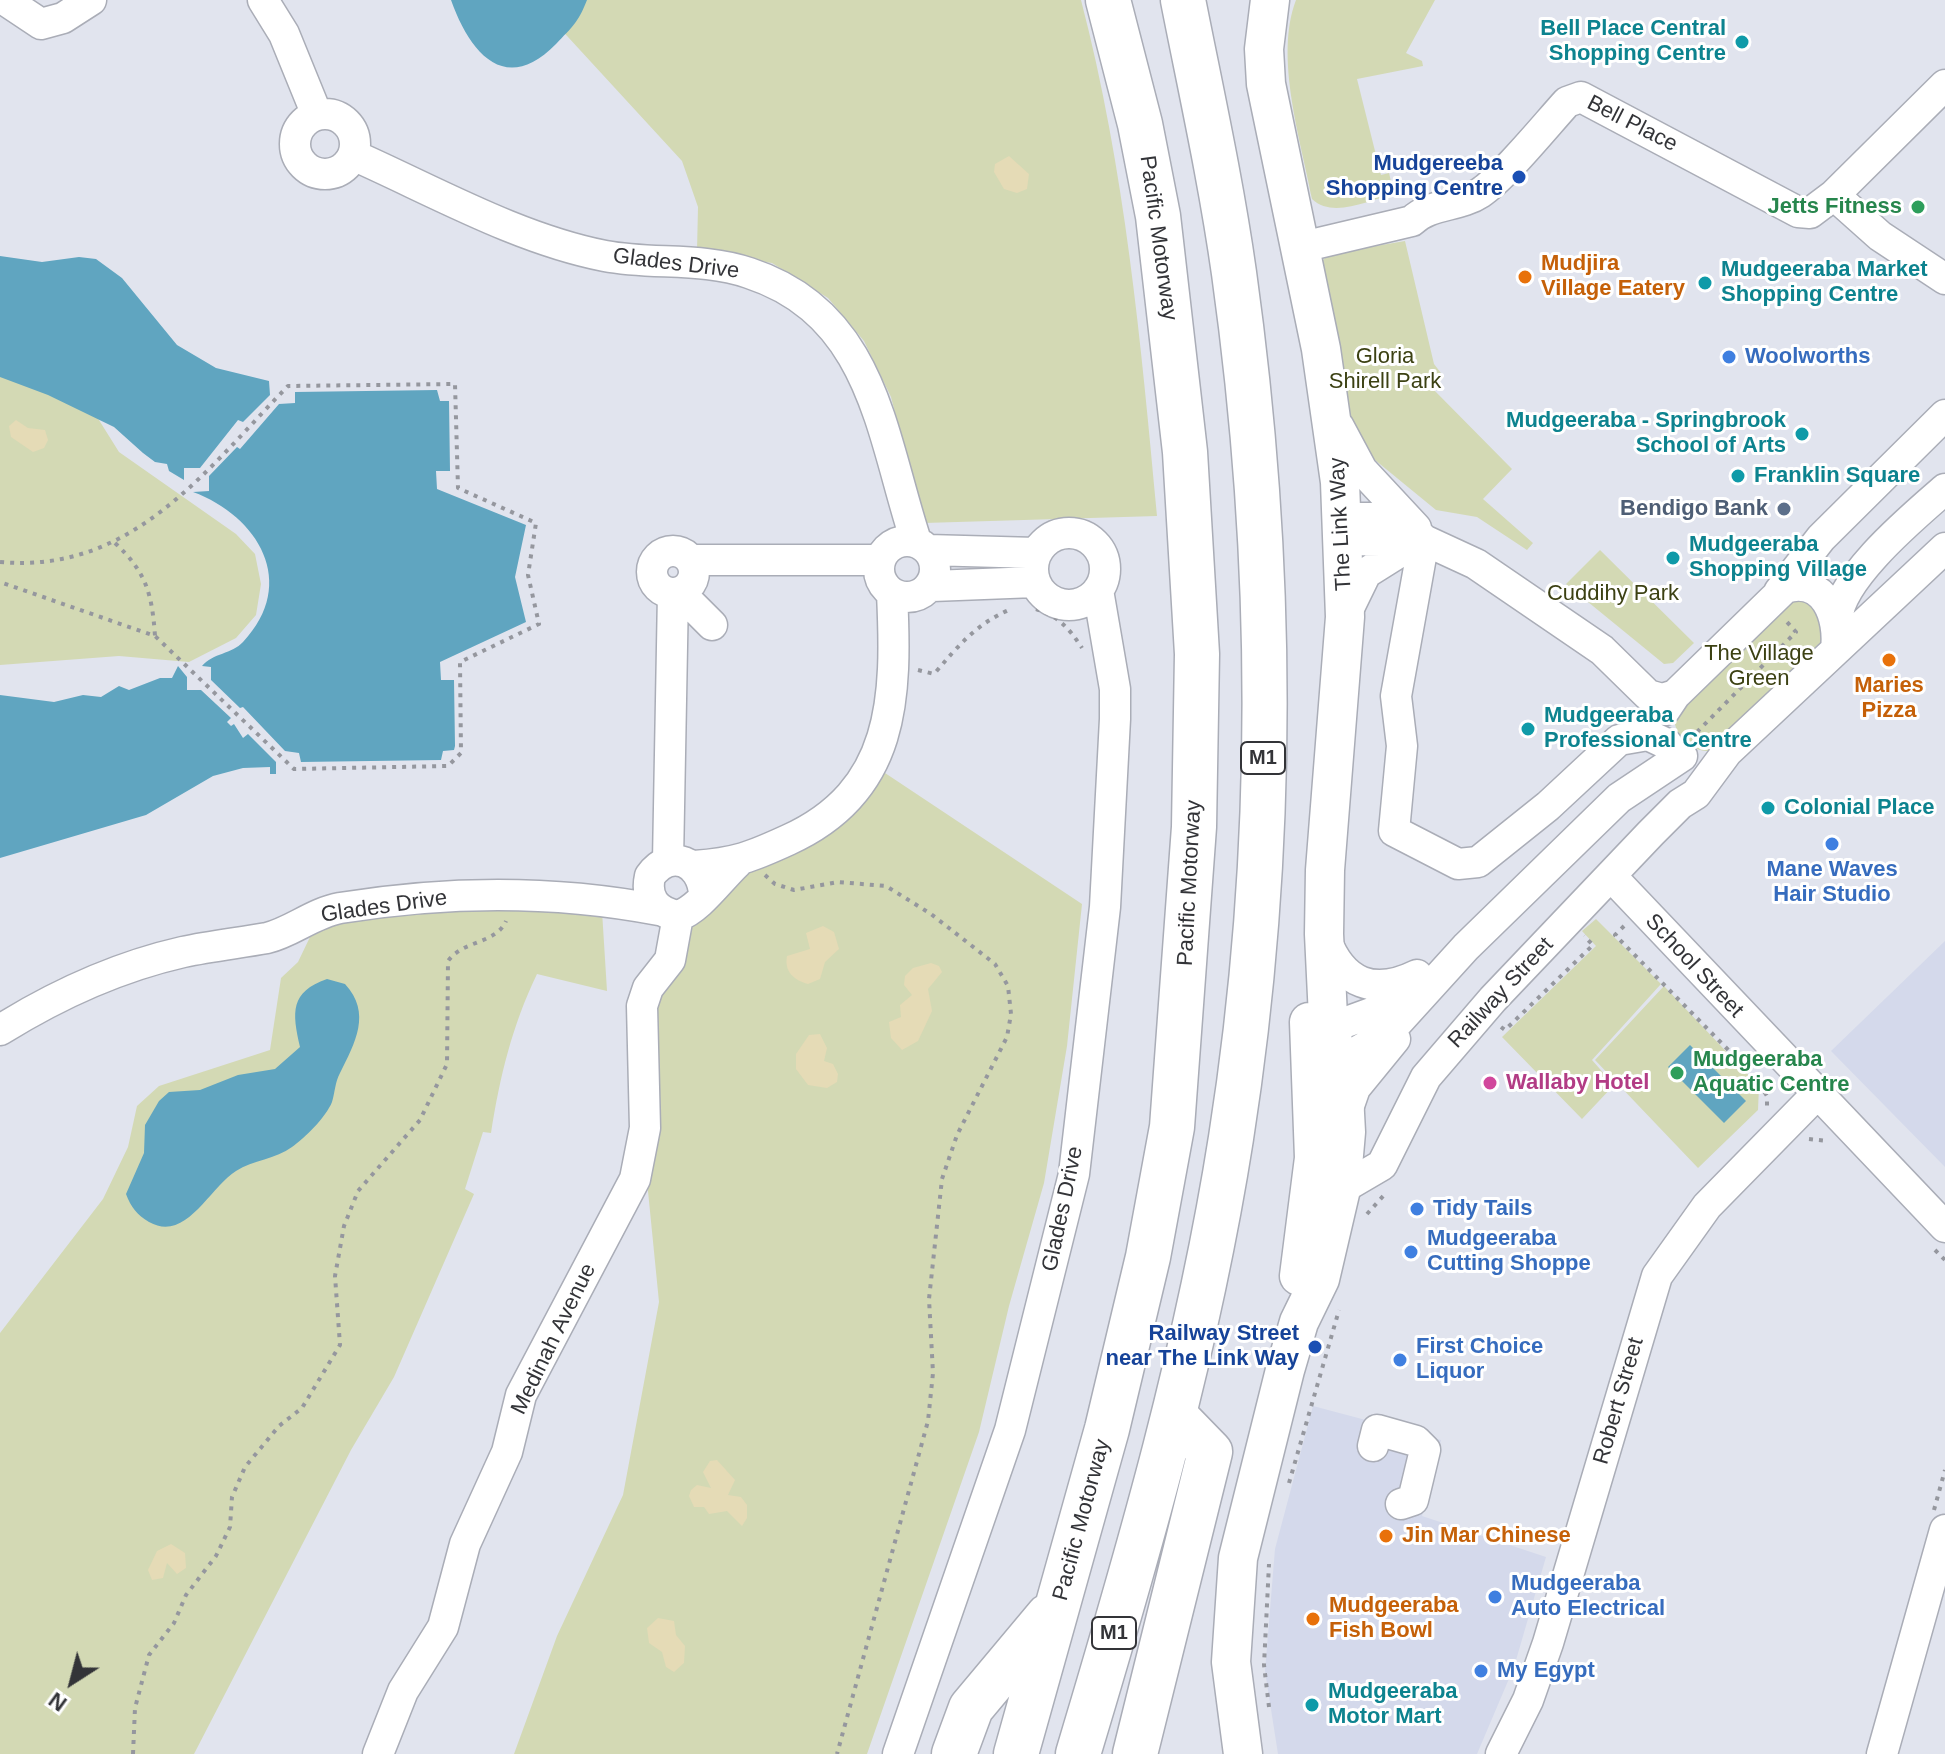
<!DOCTYPE html>
<html>
<head>
<meta charset="utf-8">
<style>
  body { margin:0 }
  #map { position:relative; width:1945px; height:1754px; overflow:hidden; background:#e1e4ee; font-family:Arial,sans-serif }
  canvas { display:block }
  .north { position:absolute; left:32px; top:1642px; width:80px; height:80px; -webkit-text-stroke:6px #fff; paint-order:stroke; rotate:216deg; font-size:22px; font-weight:700; line-height:32px; text-align:center; color:#333438 }
  .north::after { content:''; display:block; margin:auto; width:28px; height:36px; background:#333438; clip-path:polygon(50% 0,100% 100%,50% 72%,0 100%) }
</style>
</head>
<body>
<div id="map">
<canvas width="1945" height="1754"></canvas>
<div class="north">N</div>
</div>
<script>
const g = document.querySelector('canvas').getContext('2d');
g.lineJoin = 'round';
function fill(path, color) {
  g.fillStyle = color;
  g.fill(path, 'evenodd');
}
function trace(path, color, width, dash) {
  g.strokeStyle = color;
  g.lineWidth = width;
  g.lineCap = dash ? 'butt' : 'round';
  g.setLineDash(dash || []);
  g.stroke(path);
}
function drawText(font, color, halo, rows, align = 'center') {
  g.font = font + ' Arial,sans-serif';
  g.lineWidth = 6;
  g.setLineDash([]);
  g.textBaseline = 'middle';
  g.strokeStyle = halo;
  g.fillStyle = color;
  for (const [text, x, y, turn = 0] of rows) {
    g.save();
    g.translate(x, y);
    g.rotate((+turn || 0) * Math.PI / 180);
    g.textAlign = isNaN(turn) ? turn : align;
    if (halo) g.strokeText(text, 0, 0);
    g.fillText(text, 0, 0);
    g.restore();
  }
}
const built = new Path2D(`
  M 1945,941 L 1945,1167 L 1831,1051 Z
  M 1313,1406 L 1441,1440 L 1422,1516 L 1546,1557 L 1514,1667 L 1477,1754 L 1278,1754 L 1265,1671 L 1275,1549 Z`);
const green = new Path2D(`
  M 534,0 L 1081,0 C 1125,169 1141,342 1157,516 L 924,523 L 891,397 L 864,341 L 828,298 L 772,263 L 697,251 L 698,207 L 682,161 Z
  M 1296,0 L 1435,0 L 1406,53 L 1422,61 L 1423,66 L 1357,79 L 1381,175 L 1389,173 L 1394,194 C 1369,200 1333,219 1312,199 C 1301,140 1274,57 1296,0 Z
  M 1405,241 L 1434,364 L 1444,377 L 1433,389 L 1512,469 L 1483,499 L 1533,543 L 1527,550 L 1477,517 L 1436,510 L 1364,451 L 1349,423 L 1322,261 L 1329,254 Z
  M 0,310 L 40,326 L 119,452 L 236,534 L 255,554 L 261,584 L 256,615 L 236,638 L 189,662 L 119,656 L 0,665 Z
  M 1600,550 L 1694,643 L 1673,663 L 1664,664 L 1566,584 Z
  M 1802,600 L 1815,607 L 1826,641 L 1714,751 C 1690,753 1673,736 1674,713 L 1780,602 Z
  M 885,773 L 1082,904 L 1067,1046 L 1044,1183 L 1009,1306 L 979,1432 L 867,1754 L 514,1754 L 557,1636 L 623,1495 L 659,1302 L 647,1181 L 655,997 L 688,931 L 709,912 L 730,886 L 754,868 L 814,844 L 854,813 Z
  M 480,908 L 602,911 L 607,991 L 537,974 C 512,1026 500,1076 491,1133 L 483,1132 L 465,1189 L 474,1194 L 394,1377 L 351,1450 L 194,1754 L 0,1754 L 0,1333 L 103,1199 L 128,1147 L 137,1106 L 159,1086 L 270,1050 L 281,978 L 298,962 L 310,937 L 332,923 Z
  M 1596,919 L 1661,984 L 1592,1060 L 1614,1085 L 1582,1119 L 1502,1037 L 1596,946 L 1582,931 Z
  M 1664,986 L 1759,1086 L 1758,1110 L 1698,1168 L 1595,1060 Z`);
const sand = new Path2D(`
  M 1009,156 L 1029,174 L 1027,189 L 1017,193 L 1004,189 L 994,172 L 995,164 Z
  M 16,420 L 28,428 L 45,430 L 48,440 L 44,448 L 33,452 L 11,437 L 9,426 Z
  M 823,926 L 834,932 L 839,949 L 825,962 L 820,979 L 808,984 C 794,980 784,972 787,956 L 810,949 L 806,933 Z
  M 931,963 L 939,966 L 942,972 L 928,989 L 932,1011 L 918,1041 L 902,1050 L 891,1038 L 889,1022 L 901,1017 L 900,1005 L 912,995 L 904,985 L 905,976 L 913,968 Z
  M 820,1034 L 827,1048 L 824,1061 L 833,1064 L 838,1074 L 837,1082 L 827,1088 L 808,1085 L 796,1069 L 796,1054 L 809,1035 Z
  M 717,1460 L 735,1480 L 728,1495 L 741,1497 L 747,1505 L 747,1518 L 742,1526 L 727,1511 L 709,1514 L 704,1507 L 694,1507 L 689,1496 L 691,1490 L 697,1485 L 711,1488 L 703,1472 L 710,1461 Z
  M 171,1544 L 185,1553 L 186,1568 L 177,1574 L 167,1563 L 163,1578 L 152,1580 L 148,1570 L 157,1551 Z
  M 658,1618 L 674,1621 L 676,1635 L 685,1646 L 684,1663 L 674,1672 L 666,1667 L 662,1652 L 649,1643 L 647,1628 Z`);
const water = new Path2D(`
  M 451,0 L 587,0 C 578,23 572,27 556,44 C 505,96 470,53 451,0 Z
  M 0,256 L 42,262 L 79,257 L 96,259 L 122,278 L 177,345 L 216,368 L 269,381 L 270,395 L 243,422 L 238,420 L 200,468 L 184,468 L 184,480 L 169,471 L 167,464 L 155,462 L 143,453 L 114,427 L 48,395 L 0,377 Z
  M 437,390 L 440,401 L 449,401 L 450,471 L 436,471 L 437,489 L 526,525 L 515,577 L 526,622 L 440,662 L 441,680 L 454,680 L 455,746 L 454,750 L 443,751 L 441,760 L 301,762 L 299,753 L 285,751 L 243,707 L 240,708 L 211,680 L 211,667 L 202,666 C 213,653 232,654 243,642 C 299,583 258,516 193,492 L 209,491 L 209,476 L 237,447 L 240,449 L 279,404 L 295,403 L 295,392 Z
  M 178,666 L 187,677 L 187,690 L 201,690 L 231,718 L 227,722 L 231,726 L 234,724 L 243,738 L 248,734 L 276,762 L 276,774 L 270,774 L 270,767 L 243,768 L 213,776 L 146,815 L 0,858 L 0,695 L 54,702 L 83,695 L 101,697 L 119,686 L 129,690 L 160,678 L 172,678 Z
  M 327,979 L 345,984 C 372,1013 355,1043 340,1073 C 335,1082 335,1092 332,1102 C 326,1117 305,1138 292,1147 C 276,1159 253,1160 236,1171 C 209,1188 186,1243 149,1222 C 137,1215 131,1207 126,1194 L 144,1153 L 145,1125 L 159,1101 L 169,1092 L 200,1090 L 238,1075 L 275,1069 L 300,1047 C 292,1012 290,992 327,979 Z
  M 1690,1045 L 1746,1101 L 1724,1123 L 1668,1067 Z`);
const path = new Path2D(`
  M 115,543 C 146,572 152,593 155,636
  M 0,562 C 132,574 205,471 288,386 L 455,384 L 458,488 L 536,523 L 528,575 L 539,624 L 460,662 L 461,753 L 448,766 L 294,769 L 155,636 L 0,582
  M 1036,609 C 1058,616 1069,628 1082,648
  M 918,670 L 934,674 C 959,645 976,624 1011,609
  M 1697,732 L 1796,632 L 1787,622
  M 765,875 L 775,884 L 794,890 L 838,882 L 886,886 L 931,914 L 995,964 L 1008,986 L 1011,1014 L 1007,1037 L 957,1135 L 942,1179 L 929,1299 L 933,1373 L 928,1421 L 837,1754
  M 1624,926 L 1615,935 L 1755,1077 L 1767,1096 L 1767,1108
  M 1501,1027 L 1505,1030 L 1593,945 L 1584,936
  M 1809,1139 L 1828,1141
  M 1367,1214 L 1385,1194
  M 1935,1250 L 1945,1260
  M 1289,1483 L 1339,1310
  M 1934,1510 L 1945,1470
  M 1269,1707 L 1264,1665 L 1269,1564
  M 133,1754 L 135,1708 L 149,1655 L 174,1623 L 186,1595 L 216,1556 L 230,1527 L 232,1497 L 245,1467 L 279,1426 L 302,1408 L 340,1345 L 335,1276 L 344,1226 L 358,1191 L 420,1120 L 447,1064 L 448,961 C 463,940 496,944 506,921`);
const minor = new Path2D(`
  M 5,0 L 41,24 L 63,18 L 91,0
  M 263,0 L 284,34 L 317,115
  M295 144a30 30 0 1 1 60 0a30 30 0 1 1-60 0Z
  M 353,155 C 434,191 518,239 605,256 C 652,265 703,257 749,273 C 874,314 881,435 916,541
  M 1834,195 L 1880,236 L 1945,279
  M 1302,247 L 1412,221 C 1430,203 1459,207 1480,193 C 1504,177 1546,125 1567,102 L 1581,97 L 1798,212 L 1810,213 L 1834,195 L 1945,85
  M 1339,427 L 1362,470 L 1416,528
  M 1342,518 L 1378,518 L 1408,525 L 1424,540 L 1476,564 L 1602,650 L 1648,695 L 1662,699 L 1675,695
  M1033 569a36 36 0 1 1 72 0a36 36 0 1 1-72 0Z
  M 1344,540 L 1418,541
  M 1424,540 L 1396,696 L 1402,746 L 1394,831 L 1458,864 L 1478,862 L 1548,806 L 1619,740 L 1648,735 L 1667,744
  M879 569a28 28 0 1 1 56 0a28 28 0 1 1-56 0Z
  M 928,550 L 1036,553
  M652 572a21 21 0 1 1 42 0a21 21 0 1 1-42 0Z
  M 691,560 L 879,560
  M 932,586 L 1035,582
  M 1779,592 L 1821,538 L 1945,415
  M 680,593 L 712,625
  M 1346,614 L 1366,573 L 1417,541
  M 1837,621 C 1838,579 1913,517 1945,489
  M 1665,710 L 1675,695 L 1785,588 C 1825,575 1840,618 1836,649
  M 668,861 L 673,593
  M 694,866 C 736,863 751,857 788,840 C 896,791 897,697 892,593
  M 1611,876 L 1945,1227
  M 704,894 C 702,862 671,847 650,876 C 645,898 656,912 678,916 C 698,910 720,879 737,863
  M 1326,940 C 1343,984 1374,996 1417,975
  M 1330,1028 L 1382,1009 L 1416,983
  M 0,1030 C 58,994 117,967 183,952 C 211,946 239,943 267,938 C 292,932 313,913 340,908 C 445,891 555,890 659,910
  M 1335,1055 L 1355,1053 L 1387,1034 L 1466,947 L 1619,798 L 1682,756
  M 1346,1114 L 1355,1088 L 1395,1039
  M 1341,1189 L 1382,1165 L 1426,1077 L 1493,999 L 1651,833 L 1680,804 L 1696,794 L 1727,752 L 1945,548
  M 1373,1446 L 1377,1430 L 1416,1441 L 1425,1450 L 1413,1500 L 1401,1504
  M 378,1754 L 403,1691 L 443,1627 L 465,1544 L 507,1452 L 521,1395 L 635,1179 L 645,1128 L 642,1006 L 648,988 L 670,960 L 678,916
  M 898,1754 L 1010,1430 L 1074,1174 L 1105,907 L 1115,719 L 1115,689 L 1098,590
  M 1501,1754 L 1528,1700 L 1548,1643 L 1657,1276 L 1707,1206 L 1816,1095
  M 1882,1754 L 1945,1530`);
const major = new Path2D(`
  M 1299,1276 L 1314,1158 L 1309,1022
  M 1243,1754 L 1231,1662 L 1238,1558 L 1285,1370 L 1299,1322 L 1320,1279 L 1341,1189 L 1346,1132 L 1344,1095 L 1328,1017 L 1324,934 L 1325,870 L 1345,617 L 1340,482 L 1321,349 L 1266,84 L 1264,49 L 1270,0`);
const highway = new Path2D(`
  M 954,1754 L 971,1708 L 1048,1616
  M 1016,1754 L 1107,1429 L 1148,1257 L 1172,1127 L 1194,827 L 1197,654 L 1185,452 L 1158,216 L 1140,124 L 1108,0
  M 1078,1754 C 1139,1551 1198,1348 1231,1138 C 1276,852 1274,559 1234,273 C 1221,181 1201,91 1183,0
  M 1135,1754 L 1210,1452 L 1175,1416`);
const markers = [
  [1742,42,8,"#0f9aa8"],
  [1519,177,8,"#1a4fb4"],
  [1918,207,8,"#2e9e5b"],
  [1525,277,8,"#e8710a"],
  [1705,283,8,"#0f9aa8"],
  [1729,357,8,"#3f7fe0"],
  [1802,434,8,"#0f9aa8"],
  [1738,476,8,"#0f9aa8"],
  [1784,509,8,"#5c6f8a"],
  [1673,558,8,"#0f9aa8"],
  [1889,660,8,"#e8710a"],
  [1528,729,8,"#0f9aa8"],
  [1768,808,8,"#0f9aa8"],
  [1832,844,8,"#3f7fe0"],
  [1677,1073,8,"#2e9e5b"],
  [1490,1083,8,"#d1479c"],
  [1417,1209,8,"#3f7fe0"],
  [1411,1252,8,"#3f7fe0"],
  [1315,1347,8,"#1a4fb4"],
  [1400,1360,8,"#3f7fe0"],
  [1386,1536,8,"#e8710a"],
  [1495,1597,8,"#3f7fe0"],
  [1313,1619,8,"#e8710a"],
  [1481,1671,8,"#3f7fe0"],
  [1312,1705,8,"#0f9aa8"]
];
const shields = [
  [1263,758,44],
  [1114,1633,44]
];
const shieldNames = [
  ["M1",1263,758],
  ["M1",1114,1633]
];
const cultureNames = [
  ["Bell Place Central",1726,29,"right"],
  ["Shopping Centre",1726,54,"right"],
  ["Mudgeeraba Market",1721,270],
  ["Shopping Centre",1721,295],
  ["Mudgeeraba - Springbrook",1786,421,"right"],
  ["School of Arts",1786,446,"right"],
  ["Franklin Square",1754,476],
  ["Mudgeeraba",1689,545],
  ["Shopping Village",1689,570],
  ["Mudgeeraba",1544,716],
  ["Professional Centre",1544,741],
  ["Colonial Place",1784,808],
  ["Mudgeeraba",1328,1692],
  ["Motor Mart",1328,1717]
];
const streetNames = [
  ["Bell Place",1632,124,27],
  ["Pacific Motorway",1158,238,82],
  ["Glades Drive",676,264,7],
  ["The Link Way",1341,524,-93],
  ["Pacific Motorway",1190,883,-87],
  ["Glades Drive",384,907,-8],
  ["School Street",1694,966,47],
  ["Railway Street",1501,993,-47],
  ["Glades Drive",1063,1209,-78],
  ["Medinah Avenue",554,1339,-64],
  ["Robert Street",1619,1401,-74],
  ["Pacific Motorway",1082,1520,-75]
];
const transitNames = [
  ["Mudgereeba",1503,164],
  ["Shopping Centre",1503,189],
  ["Railway Street",1299,1334],
  ["near The Link Way",1299,1359]
];
const leisureNames = [
  ["Jetts Fitness",1902,207],
  ["Mudgeeraba",1693,1060,"left"],
  ["Aquatic Centre",1693,1085,"left"]
];
const foodNames = [
  ["Mudjira",1541,264],
  ["Village Eatery",1541,289],
  ["Maries",1889,686,"center"],
  ["Pizza",1889,711,"center"],
  ["Jin Mar Chinese",1402,1536],
  ["Mudgeeraba",1329,1606],
  ["Fish Bowl",1329,1631]
];
const parkNames = [
  ["Gloria",1385,357],
  ["Shirell Park",1385,382],
  ["Cuddihy Park",1613,594],
  ["The Village",1759,654],
  ["Green",1759,679]
];
const shopNames = [
  ["Woolworths",1745,357],
  ["Mane Waves",1832,870,"center"],
  ["Hair Studio",1832,895,"center"],
  ["Tidy Tails",1433,1209],
  ["Mudgeeraba",1427,1239],
  ["Cutting Shoppe",1427,1264],
  ["First Choice",1416,1347],
  ["Liquor",1416,1372],
  ["Mudgeeraba",1511,1584],
  ["Auto Electrical",1511,1609],
  ["My Egypt",1497,1671]
];
const serviceNames = [
  ["Bendigo Bank",1768,509]
];
const hotelNames = [
  ["Wallaby Hotel",1506,1083]
];
fill(built, '#d4d9eb');
fill(green, '#d3d9b4');
fill(sand, '#e5dbb6');
fill(water, '#60a5c0');
trace(minor, '#aaadb7', 33);
trace(major, '#aaadb7', 41);
trace(highway, '#aaadb7', 47);
trace(path, '#95979e', 4, [4, 6]);
trace(minor, '#fff', 30);
trace(major, '#fff', 38);
trace(highway, '#fff', 44);
for (const [x, y, r, color] of markers) {
  const dot = new Path2D();
  dot.arc(x, y, r, 0, 2 * Math.PI);
  g.fillStyle = color;
  g.fill(dot);
  trace(dot, '#fff', 3);
}
for (const [x, y, w] of shields) {
  const box = new Path2D();
  box.roundRect(x - w / 2, y - 16, w, 32, 6);
  g.fillStyle = '#fff';
  g.fill(box);
  trace(box, '#333438', 2);
}
drawText('bold 20px', '#333438', null, shieldNames);
drawText('bold 22px', '#0d838f', '#fff', cultureNames, 'left');
drawText('22px', '#333438', '#fff', streetNames);
drawText('bold 22px', '#164399', '#fff', transitNames, 'right');
drawText('bold 22px', '#27864d', '#fff', leisureNames, 'right');
drawText('bold 22px', '#c56008', '#fff', foodNames, 'left');
drawText('22px', '#3c4113', '#fff', parkNames);
drawText('bold 22px', '#366cbe', '#fff', shopNames, 'left');
drawText('bold 22px', '#4e5e75', '#fff', serviceNames, 'right');
drawText('bold 22px', '#b23c85', '#fff', hotelNames, 'left');
</script>
</body>
</html>
